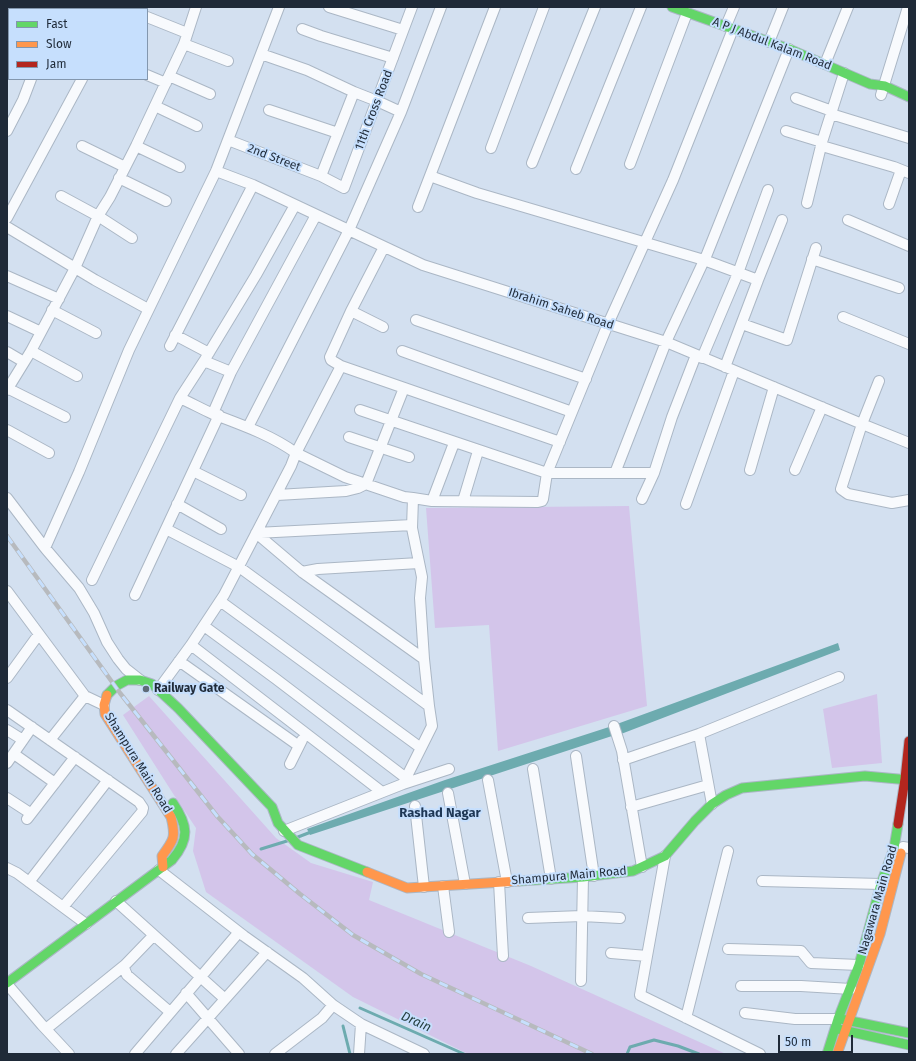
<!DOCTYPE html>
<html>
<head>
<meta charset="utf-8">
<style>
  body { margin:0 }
  #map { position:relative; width:916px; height:1061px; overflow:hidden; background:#d3e0f0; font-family:"Fira Sans",sans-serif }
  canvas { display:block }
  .frame { position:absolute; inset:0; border:8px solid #1f2a38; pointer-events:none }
  .legend { position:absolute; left:8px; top:8px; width:140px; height:72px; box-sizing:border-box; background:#c6dffd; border:1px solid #8397ae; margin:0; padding:5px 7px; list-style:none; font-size:12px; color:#1f2a38 }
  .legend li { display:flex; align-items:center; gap:8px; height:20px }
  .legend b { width:20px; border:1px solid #8397ae }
  .scale { position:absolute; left:778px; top:1035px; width:75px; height:18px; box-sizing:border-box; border:2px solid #1f2a38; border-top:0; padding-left:5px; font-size:12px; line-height:14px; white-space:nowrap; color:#1f2a38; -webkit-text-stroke:3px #c6dffd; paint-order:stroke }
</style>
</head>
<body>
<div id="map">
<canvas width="916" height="1061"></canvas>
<div class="frame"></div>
<ul class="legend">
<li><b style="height:5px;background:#63d668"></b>Fast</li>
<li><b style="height:5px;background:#ff974d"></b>Slow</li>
<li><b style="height:5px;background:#b3261e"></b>Jam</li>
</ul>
<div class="scale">50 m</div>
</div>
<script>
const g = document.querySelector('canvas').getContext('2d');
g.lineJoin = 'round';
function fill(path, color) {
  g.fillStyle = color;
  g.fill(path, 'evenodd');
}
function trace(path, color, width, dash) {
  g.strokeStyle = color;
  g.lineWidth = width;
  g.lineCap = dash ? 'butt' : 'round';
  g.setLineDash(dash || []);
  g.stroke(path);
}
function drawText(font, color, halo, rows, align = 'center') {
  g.font = font + ' "Fira Sans",sans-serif';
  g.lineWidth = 4;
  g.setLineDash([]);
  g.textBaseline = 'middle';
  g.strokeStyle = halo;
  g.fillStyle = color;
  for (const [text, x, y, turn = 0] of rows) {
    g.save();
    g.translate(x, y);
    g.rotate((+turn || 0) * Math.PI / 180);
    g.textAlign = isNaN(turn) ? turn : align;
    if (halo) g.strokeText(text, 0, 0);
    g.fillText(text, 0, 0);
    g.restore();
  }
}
const green = new Path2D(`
  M 629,506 L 647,706 L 498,751 L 489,625 L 435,628 L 426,508 Z
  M 877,694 L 882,763 L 832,768 L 823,709 Z
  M 149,696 L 276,838 L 311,863 L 373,882 L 369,900 L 531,966 L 726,1054 L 468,1054 L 353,997 L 206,892 L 193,851 L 196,828 L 172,792 L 123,715 Z`);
const water = new Path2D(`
  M 838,643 L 840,650 L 621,734 L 617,724 Z
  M 609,727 L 612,736 L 310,835 L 307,829 L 445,780 Z`);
const stream = new Path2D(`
  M 298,837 L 311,832
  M 261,849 L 287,841
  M 360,1008 L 464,1054
  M 343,1026 L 350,1054
  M 627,1054 L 630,1047 L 654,1040 L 678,1046 L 699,1054`);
const street = new Path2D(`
  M 329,7 L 403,30
  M 60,9 L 61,7
  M 94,9 L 95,7
  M 127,9 L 128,7
  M 147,17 L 187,33
  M 7,25 L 9,26
  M 726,26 L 734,7
  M 302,29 L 321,36 L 393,58
  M 769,42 L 783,7
  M 184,44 L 228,61
  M 261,54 L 307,70 L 354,92 L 377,101 L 401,112
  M 825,64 L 848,7
  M 147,75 L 166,83
  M 169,76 L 210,94
  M 881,95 L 908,7
  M 796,98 L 832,111
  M 155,106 L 197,126
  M 269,110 L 338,133
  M 831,114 L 909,138
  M 7,131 L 23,100 L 31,79
  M 786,131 L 822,142
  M 228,140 L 321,176 L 344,188 L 412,7
  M 82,146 L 125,167
  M 136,146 L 180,167
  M 822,146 L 894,167 L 909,173
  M 491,148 L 544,7
  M 532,163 L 595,7
  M 630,164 L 687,13
  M 576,169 L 641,7
  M 216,171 L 253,185 L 423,265 L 666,342 L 862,424 L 909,443
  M 321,176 L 354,92
  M 430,176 L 477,193 L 704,260 L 758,280 L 725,367
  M 119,178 L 166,201
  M 61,196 L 98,216 L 132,238
  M 807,203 L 822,142 L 844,73
  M 889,204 L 901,170
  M 418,207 L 495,7
  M 7,218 L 82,79
  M 848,220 L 909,246
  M 7,227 L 95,280 L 148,309
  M 384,247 L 351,311 L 330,357 L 331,360 L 341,366 L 560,442
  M 812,259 L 899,288
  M 7,276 L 59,299
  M 758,280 L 782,220
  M 52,310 L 96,333
  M 351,311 L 383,327
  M 7,316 L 41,332
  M 843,317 L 909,344
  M 416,320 L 586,379
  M 742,324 L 787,340 L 816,248
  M 175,335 L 209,353
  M 170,346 L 253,185
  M 31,351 L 77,376
  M 402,351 L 572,412
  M 7,352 L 24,362
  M 702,358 L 738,273 L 768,190
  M 231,372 L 204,361 L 256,275 L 295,205
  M 879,381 L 862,424 L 841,489 L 848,494 L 892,503 L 909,500
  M 7,388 L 65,417
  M 7,390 L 31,351 L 75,268 L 98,216 L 110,197 L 136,146 L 184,44 L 196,7
  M 180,398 L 204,361
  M 360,410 L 547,473 L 543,499 L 542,501 L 538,502 L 432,501 L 413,498
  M 213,413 L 231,372 L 316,215
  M 248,427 L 349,230 L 401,112 L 441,7
  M 7,430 L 49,453
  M 349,437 L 409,457
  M 750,470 L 774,387
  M 795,470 L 822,407
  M 193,471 L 241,495
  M 615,473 L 666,342 L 707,254 L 789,49
  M 654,473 L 547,473 L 608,324 L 673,180 L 733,29
  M 277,495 L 346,491 L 358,488 L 366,484 L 404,388
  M 7,498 L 45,548 L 79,588 L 94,613 L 107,642 L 118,659 L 126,669 L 140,680
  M 642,499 L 654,473 L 672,417 L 696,355
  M 432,501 L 454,443
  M 463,501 L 478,451
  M 177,504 L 221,529
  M 686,504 L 734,371
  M 166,529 L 239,567 L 429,706
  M 256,533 L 302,572 L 424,659
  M 256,533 L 412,525
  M 45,548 L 79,472 L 129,350 L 216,171 L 279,7
  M 302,572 L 318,569 L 419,563
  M 92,580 L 180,398 C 191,403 202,409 213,414 C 242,425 271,435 296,453 L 291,466 L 224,595 L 191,645 L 158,690
  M 7,591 L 85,696 L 104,705
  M 135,595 L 219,415
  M 220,601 L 421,748
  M 204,626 L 276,679 L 406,778
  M 191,645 L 382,792
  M 179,661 L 299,746
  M 7,678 L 39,634
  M 7,710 L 139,802 L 143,808 L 142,812 L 63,907
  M 614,726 L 622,751 L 642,867
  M 7,730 L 23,740
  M 699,734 L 712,804
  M 50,740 L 85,696
  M 14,754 L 55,783
  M 576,756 L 594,876
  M 623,760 L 699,734 L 839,677
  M 7,763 L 32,727
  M 290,764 L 302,740
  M 533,769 L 551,879
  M 488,780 L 507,882
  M 403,784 L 449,769
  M 448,793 L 465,884
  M 7,798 L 27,811
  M 415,806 L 424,887
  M 631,807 L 708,785
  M 27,819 L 75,757
  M 284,831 L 403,784 L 432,726 L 429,706 L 424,659 L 420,598 L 422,577 L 412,528 L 413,498 L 404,497 L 345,477 L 296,453 L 341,366
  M 903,847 L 909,848
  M 665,856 L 640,995 L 760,1054
  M 7,868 L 17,873 L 86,924
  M 159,870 L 244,936 L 303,978 L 333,1005
  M 762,881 L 881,884
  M 29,882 L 108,780
  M 499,882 L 503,956
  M 443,886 L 449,932
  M 116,901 L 225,999
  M 528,918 L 582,916 L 620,918
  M 154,935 L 125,965 L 124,968 L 127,975 L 170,1012
  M 728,949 L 801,951 L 811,963 L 859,965
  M 611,953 L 647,956
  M 581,981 L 583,877
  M 7,984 L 42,1025 L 69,1054
  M 741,986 L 801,986 L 851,989
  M 186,993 L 239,1054
  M 745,1013 L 795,1019 L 838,1019
  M 686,1018 L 728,851
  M 361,1024 L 424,1054
  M 46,1029 L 125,965
  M 135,1054 L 239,932
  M 176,1054 L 267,952
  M 275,1054 L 322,1018 L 333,1005 L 361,1024 L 359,1054`);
const fast = new Path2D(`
  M 672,7 L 789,49 L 870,84 L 885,86 L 909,97
  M 107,695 L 116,686 L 127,680 L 140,680 L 152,684 L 178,708 L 272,807 L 278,823 L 298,845 L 367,872
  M 519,881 L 583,877 L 633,871 L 665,856 L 695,821 L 712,804 L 726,795 L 742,788 L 865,776 L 909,780
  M 7,983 L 172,860 C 190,839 188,825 173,803
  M 841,1019 L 909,1033
  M 838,1029 L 909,1045
  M 827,1054 L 838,1019 L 859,965 L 881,884 L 894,848 L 898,824`);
const slow = new Path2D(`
  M 107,695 L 104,705 L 105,714 L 171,817 C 176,837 174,840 162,856 L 163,867
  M 367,872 L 407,888 L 519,881
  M 837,1054 L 880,934 L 901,853`);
const jam = new Path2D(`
  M 898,824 L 905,779 L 909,741`);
const rail = new Path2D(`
  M 7,536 L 120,693 L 217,816 L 252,854 L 300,894 L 353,935 L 421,974 L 592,1054`);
const markers = [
  [146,689,4,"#5e6a78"]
];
const streetNames = [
  ["A P J Abdul Kalam Road",772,44,21],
  ["11th Cross Road",374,110,-69],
  ["2nd Street",274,158,21],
  ["Ibrahim Saheb Road",561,309,18],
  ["Shampura Main Road",138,763,58],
  ["Shampura Main Road",569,876,-5],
  ["Nagawara Main Road",878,900,-74]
];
const poiNames = [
  ["Railway Gate",154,689]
];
const neighbourhoodNames = [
  ["Rashad Nagar",440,813]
];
const waterNames = [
  ["Drain",416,1022,24]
];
fill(green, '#d3c5ea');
fill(water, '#6dabaf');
trace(stream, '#6dabaf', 3);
trace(street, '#abb7c5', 12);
trace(fast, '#abb7c5', 11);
trace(slow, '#abb7c5', 11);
trace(jam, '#abb7c5', 11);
trace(street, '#f8fafd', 10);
trace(fast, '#63d668', 9);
trace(slow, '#ff974d', 9);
trace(jam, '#b3261e', 9);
trace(rail, '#b7babe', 4.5);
trace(rail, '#c6dffd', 3, [9]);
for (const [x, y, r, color] of markers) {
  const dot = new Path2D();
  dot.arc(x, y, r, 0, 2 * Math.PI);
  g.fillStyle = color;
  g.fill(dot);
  trace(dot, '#c6dffd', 1.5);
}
drawText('12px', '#1f2a38', '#c6dffd', streetNames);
drawText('bold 12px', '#1f2a38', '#c6dffd', poiNames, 'left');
drawText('bold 13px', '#1e3755', '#c6dffd', neighbourhoodNames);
drawText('italic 13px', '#243e3e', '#c6dffd', waterNames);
</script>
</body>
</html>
